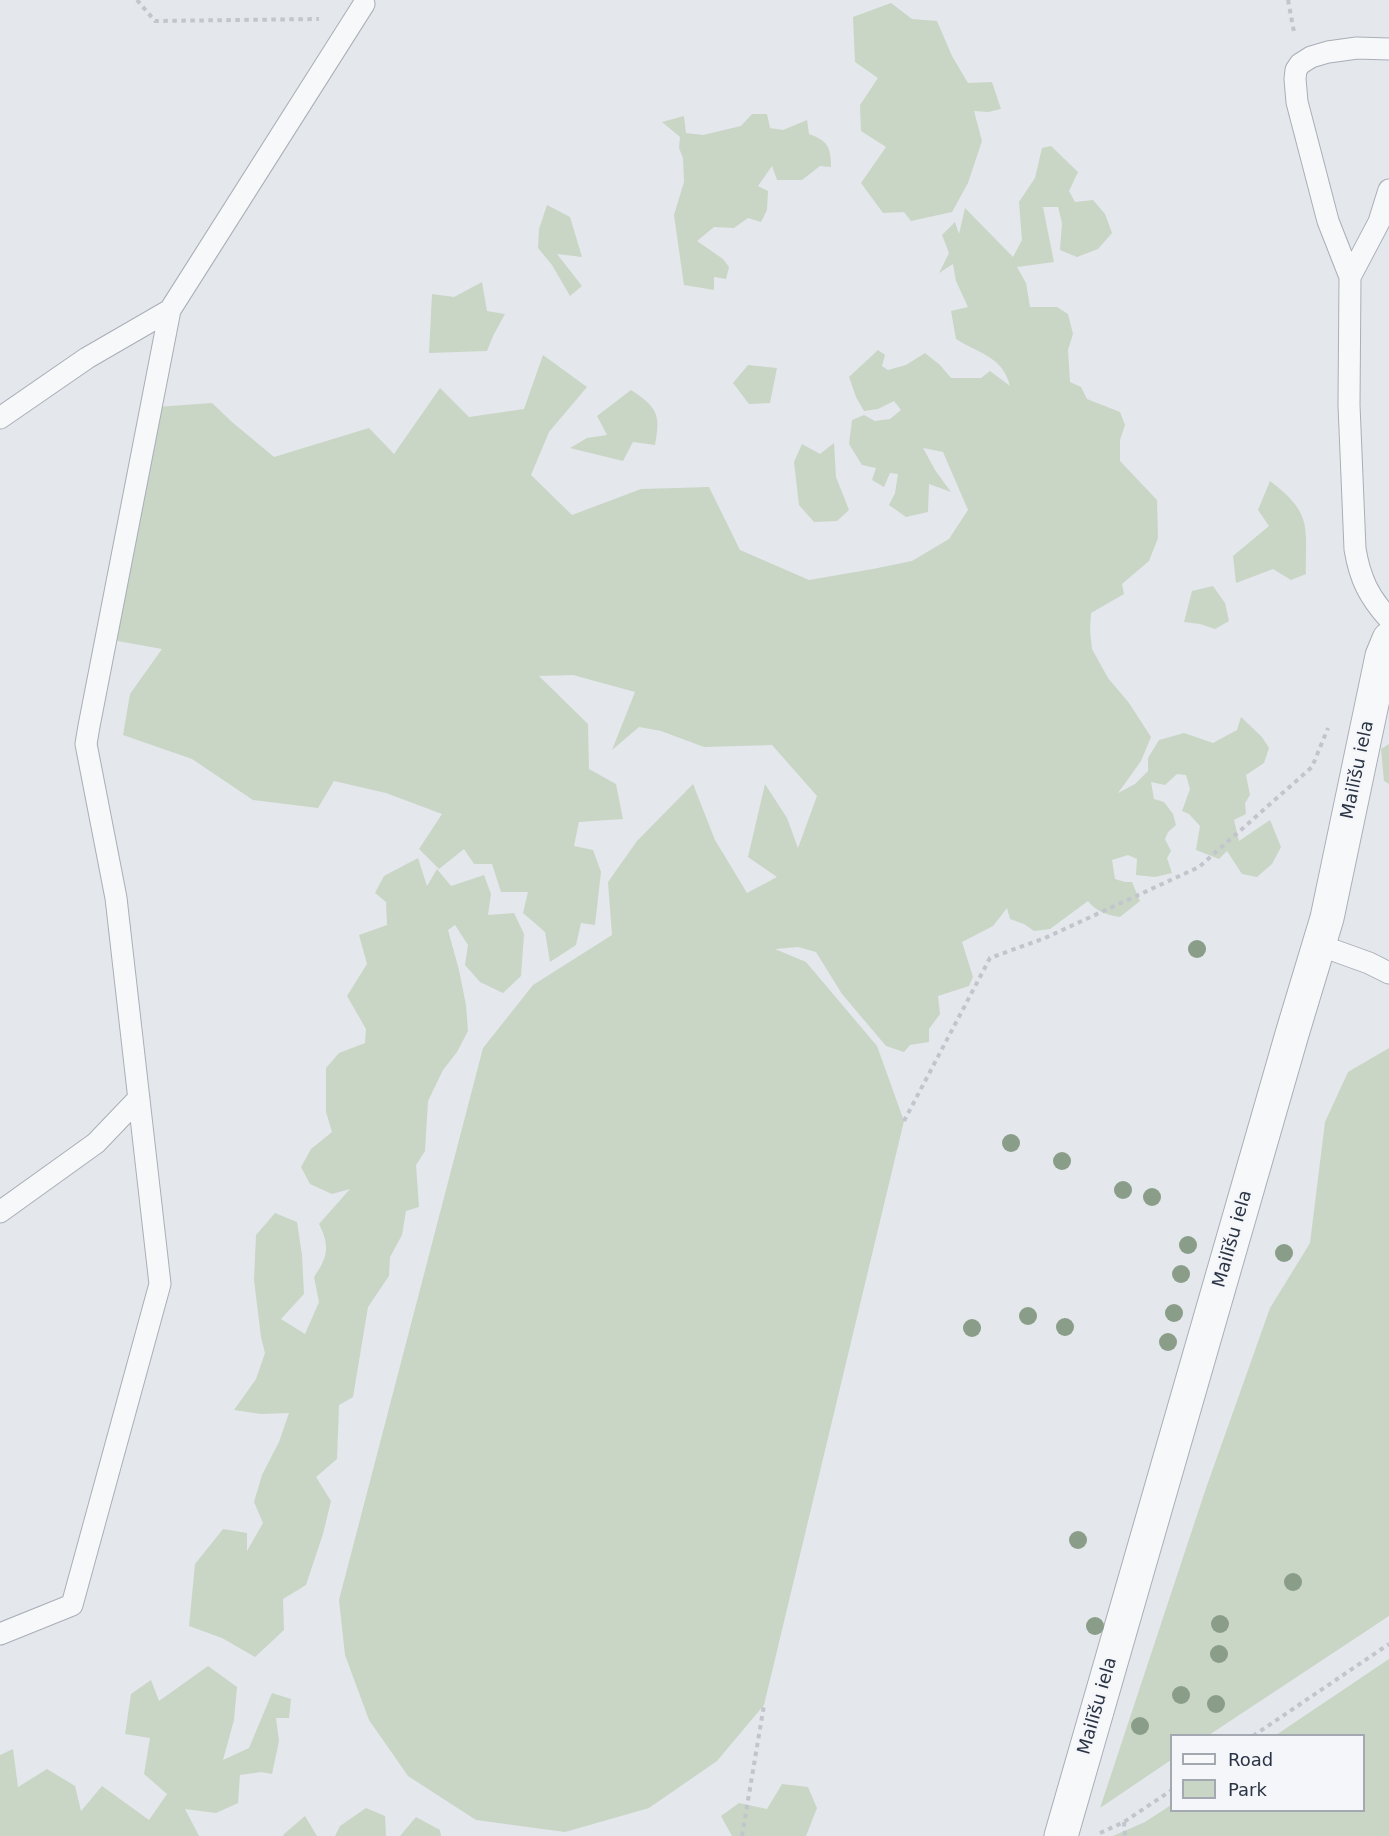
<!DOCTYPE html>
<html>
<head>
<meta charset="utf-8">
<style>
  body { margin:0 }
  #map { position:relative; width:1389px; height:1836px; overflow:hidden; background:#e4e7ec; font-family:"DejaVu Sans",sans-serif }
  canvas { display:block }
  .legend { position:absolute; left:1170px; top:1734px; width:195px; height:78px; box-sizing:border-box; background:#f4f6f9; border:2px solid #a4a8b1; margin:0; padding:8px 10px; list-style:none; font-size:18px; color:#2b3445 }
  .legend li { display:flex; align-items:center; gap:12px; height:30px }
  .legend b { width:30px; border:2px solid #a4a8b1 }
</style>
</head>
<body>
<div id="map">
<canvas width="1389" height="1836"></canvas>
<ul class="legend">
<li><b style="height:8px;background:#f7f8fa"></b>Road</li>
<li><b style="height:16px;background:#c9d6c5"></b>Park</li>
</ul>
</div>
<script>
const g = document.querySelector('canvas').getContext('2d');
g.lineJoin = 'round';
function fill(path, color) {
  g.fillStyle = color;
  g.fill(path, 'evenodd');
}
function trace(path, color, width, dash) {
  g.strokeStyle = color;
  g.lineWidth = width;
  g.lineCap = dash ? 'butt' : 'round';
  g.setLineDash(dash || []);
  g.stroke(path);
}
function drawText(font, color, halo, rows, align = 'center') {
  g.font = font + ' "DejaVu Sans",sans-serif';
  g.lineWidth = 4.5;
  g.setLineDash([]);
  g.textBaseline = 'middle';
  g.strokeStyle = halo;
  g.fillStyle = color;
  for (const [text, x, y, turn = 0] of rows) {
    g.save();
    g.translate(x, y);
    g.rotate((+turn || 0) * Math.PI / 180);
    g.textAlign = isNaN(turn) ? turn : align;
    if (halo) g.strokeText(text, 0, 0);
    g.fillText(text, 0, 0);
    g.restore();
  }
}
const green = new Path2D(`
  M 891,3 L 912,19 L 937,21 L 952,56 L 968,83 L 992,82 L 1001,109 L 988,112 L 974,111 L 982,141 L 968,183 L 952,212 L 911,221 L 904,212 L 883,213 L 861,183 L 886,147 L 861,131 L 860,105 L 878,78 L 855,62 L 853,17 Z
  M 752,114 L 767,114 L 770,128 L 783,130 L 807,120 L 809,134 C 828,141 831,147 831,167 L 820,166 L 802,180 L 777,180 L 772,166 L 758,186 L 768,191 L 767,210 L 761,222 L 748,218 L 734,228 L 714,227 L 697,241 L 723,259 L 729,267 L 726,279 L 714,277 L 714,290 L 684,285 L 674,215 L 684,182 L 683,158 L 679,148 L 680,137 L 662,122 L 684,116 L 686,133 L 703,135 L 741,126 Z
  M 1051,146 L 1078,172 L 1069,191 L 1075,202 L 1093,200 L 1105,214 L 1112,233 L 1098,249 L 1077,257 L 1060,250 L 1062,223 L 1058,207 L 1043,207 L 1054,262 L 1017,267 L 1026,283 L 1030,307 L 1057,307 L 1068,314 L 1073,334 L 1068,350 L 1070,382 L 1081,387 L 1087,399 L 1120,412 L 1125,425 L 1120,440 L 1120,461 L 1157,500 L 1158,538 L 1149,561 L 1122,584 L 1124,594 L 1091,613 L 1090,630 L 1092,649 L 1108,678 L 1129,703 L 1151,737 L 1141,761 L 1118,793 L 1135,784 L 1148,771 L 1148,758 L 1159,740 L 1184,733 L 1213,743 L 1237,730 L 1241,717 L 1262,737 L 1269,748 L 1264,763 L 1246,775 L 1250,795 L 1245,803 L 1246,814 L 1234,820 L 1239,841 L 1270,820 L 1281,847 L 1272,864 L 1257,877 L 1242,874 L 1227,851 L 1219,859 L 1196,850 L 1200,826 L 1189,814 L 1182,811 L 1190,789 L 1186,775 L 1177,774 L 1165,785 L 1151,782 L 1154,799 L 1164,802 L 1173,814 L 1176,825 L 1168,832 L 1165,839 L 1171,851 L 1167,858 L 1172,873 L 1155,877 L 1136,875 L 1137,859 L 1128,855 L 1112,860 L 1115,879 L 1125,882 L 1132,882 L 1140,901 L 1120,917 C 1108,915 1096,912 1088,901 L 1050,929 L 1034,931 L 1024,924 L 1010,919 L 1007,908 L 993,926 L 962,942 L 973,977 L 969,986 L 938,996 L 940,1014 L 929,1029 L 929,1042 L 910,1045 L 904,1052 L 886,1046 L 842,994 L 816,952 L 798,947 L 775,949 L 806,962 L 877,1046 L 904,1121 L 764,1705 L 717,1761 L 649,1808 L 565,1832 L 476,1820 L 408,1776 L 369,1720 L 345,1655 L 339,1600 L 483,1048 L 533,985 L 612,935 L 608,882 L 637,841 L 693,784 L 715,840 L 747,893 L 777,877 L 748,857 L 765,784 L 787,818 L 798,848 L 817,796 L 772,745 L 704,747 L 661,731 L 639,727 L 612,750 L 635,692 L 573,675 L 539,676 L 588,724 L 589,769 L 616,784 L 623,819 L 579,822 L 574,846 L 593,850 L 601,872 L 595,925 L 581,923 L 576,945 L 550,962 L 545,932 L 523,913 L 528,892 L 501,892 L 492,864 L 474,864 L 464,849 L 439,869 L 419,849 L 442,814 L 386,793 L 334,781 L 318,808 L 253,800 L 192,759 L 123,735 L 130,694 L 162,649 L 112,640 L 157,407 L 212,403 L 232,422 L 274,457 L 369,428 L 394,454 L 440,388 L 469,417 L 524,409 L 543,355 L 587,387 L 549,432 L 531,475 L 572,515 L 641,489 L 709,487 L 740,550 L 809,580 L 873,569 L 912,561 L 949,539 L 968,510 L 943,452 L 923,448 L 935,470 L 951,492 L 929,484 L 928,512 L 906,517 L 889,505 L 895,493 L 898,474 L 890,473 L 884,487 L 872,480 L 876,468 L 862,465 L 849,444 L 852,420 L 864,415 L 875,421 L 890,419 L 901,410 L 894,401 L 878,409 L 864,411 L 856,397 L 849,377 L 878,350 L 885,355 L 882,366 L 888,370 L 906,365 L 925,353 L 940,365 L 951,378 L 981,378 L 990,371 L 1010,386 C 1003,357 980,354 956,339 L 951,311 L 968,307 L 956,281 L 953,264 L 939,273 L 949,253 L 942,235 L 955,222 L 959,234 L 965,208 L 1013,257 L 1022,240 L 1019,202 L 1035,178 L 1042,148 Z
  M 547,205 L 570,217 L 582,257 L 557,254 L 582,286 L 570,296 L 552,265 L 538,248 L 539,229 Z
  M 482,282 L 487,311 L 505,314 L 493,336 L 487,351 L 429,353 L 432,294 L 454,297 Z
  M 748,365 L 777,368 L 770,403 L 749,404 L 733,383 Z
  M 631,390 C 657,407 661,414 655,445 L 633,442 L 623,461 L 570,448 L 587,438 L 607,435 L 597,416 Z
  M 834,443 L 836,477 L 849,510 L 837,521 L 814,522 L 799,505 L 794,462 L 802,444 L 820,454 Z
  M 1270,481 C 1312,513 1306,525 1306,574 L 1291,580 L 1273,569 L 1236,583 L 1233,556 L 1269,526 L 1258,510 Z
  M 1213,586 L 1225,603 L 1229,621 L 1215,629 L 1200,624 L 1184,622 L 1192,591 Z
  M 1389,744 L 1389,784 L 1384,781 L 1381,749 Z
  M 418,858 L 427,886 L 437,869 L 451,886 L 484,875 L 491,894 L 488,915 L 514,913 L 524,934 L 521,976 L 503,993 L 480,982 L 465,965 L 468,945 L 455,925 L 448,930 L 459,970 L 466,1005 L 468,1031 L 457,1052 L 443,1070 L 428,1101 L 425,1151 L 416,1165 L 419,1207 L 406,1211 L 402,1235 L 390,1257 L 389,1276 L 368,1307 L 353,1397 L 339,1405 L 337,1459 L 316,1477 L 331,1501 L 323,1534 L 306,1585 L 283,1599 L 284,1630 L 255,1657 L 222,1638 L 189,1626 L 195,1564 L 223,1529 L 247,1533 L 247,1551 L 263,1523 L 254,1502 L 262,1475 L 279,1442 L 289,1413 L 261,1414 L 234,1410 L 256,1379 L 265,1353 L 261,1337 L 254,1280 L 256,1235 L 275,1213 L 297,1222 L 302,1255 L 304,1294 L 281,1319 L 305,1334 L 319,1302 L 314,1277 C 328,1257 330,1246 319,1224 L 350,1189 L 332,1194 L 310,1184 L 301,1167 L 311,1149 L 332,1132 L 326,1112 L 326,1068 L 339,1053 L 365,1043 L 366,1029 L 347,996 L 367,964 L 359,935 L 387,925 L 386,902 L 375,893 L 384,876 Z
  M 1389,1048 L 1389,1616 L 1209,1735 L 1172,1736 L 1171,1760 L 1100,1808 L 1205,1491 L 1270,1308 L 1310,1243 L 1325,1122 L 1348,1072 Z
  M 1389,1659 L 1389,1836 L 1113,1836 L 1145,1822 L 1171,1805 L 1172,1810 L 1364,1810 L 1364,1736 L 1276,1735 Z
  M 208,1666 L 237,1687 L 234,1720 L 223,1760 L 249,1748 L 272,1693 L 291,1699 L 289,1718 L 276,1718 L 279,1741 L 272,1774 L 261,1772 L 240,1775 L 238,1803 L 216,1813 L 185,1809 L 199,1836 L 0,1836 L 0,1755 L 13,1749 L 18,1787 L 47,1769 L 75,1786 L 81,1811 L 102,1786 L 149,1820 L 167,1794 L 144,1774 L 150,1738 L 125,1734 L 131,1694 L 151,1680 L 159,1701 Z
  M 782,1784 L 808,1787 L 817,1808 L 806,1836 L 732,1836 L 721,1816 L 739,1803 L 767,1809 Z
  M 366,1808 L 385,1816 L 386,1836 L 335,1836 L 340,1826 Z
  M 305,1816 L 317,1836 L 283,1836 L 284,1834 Z
  M 416,1817 L 440,1830 L 441,1836 L 400,1836 Z`);
const path = new Path2D(`
  M 137,0 L 155,21 L 319,19
  M 1288,0 L 1294,32
  M 904,1121 L 990,958 L 1045,938 L 1199,867 L 1312,767 L 1328,728
  M 1253,1736 L 1389,1644
  M 1124,1822 L 1125,1836
  M 1100,1833 L 1124,1822 L 1172,1790
  M 742,1836 L 764,1705`);
const service = new Path2D(`
  M 1389,49 L 1357,48 L 1328,52 L 1311,57 L 1300,64 L 1296,70 L 1295,79 L 1297,102 L 1328,221 L 1350,277 L 1349,405 L 1355,549 C 1360,579 1369,597 1389,619
  M 1350,277 L 1379,222 L 1389,190
  M 0,418 L 87,358 L 170,310
  M 1319,945 L 1369,963 L 1389,973
  M 0,1212 L 96,1143 L 139,1098
  M 0,1634 L 72,1605 L 160,1284 L 116,898 L 86,744 L 89,726 L 170,310 L 364,4`);
const minor = new Path2D(`
  M 1061,1836 L 1292,1034 L 1327,918 L 1382,656 L 1389,639`);
const trees = [
  [1197,949],
  [1011,1143],
  [1062,1161],
  [1123,1190],
  [1152,1197],
  [1188,1245],
  [1284,1253],
  [1181,1274],
  [1174,1313],
  [1028,1316],
  [1065,1327],
  [972,1328],
  [1168,1342],
  [1078,1540],
  [1293,1582],
  [1220,1624],
  [1095,1626],
  [1219,1654],
  [1181,1695],
  [1216,1704],
  [1140,1726]
];
const streetNames = [
  ["Mailīšu iela",1358,770,-78],
  ["Mailīšu iela",1233,1239,-74],
  ["Mailīšu iela",1098,1706,-74]
];
fill(green, '#c9d6c5');
trace(service, '#a9aeb7', 23);
trace(minor, '#a9aeb7', 35);
trace(path, '#c2c5cb', 4, [4.5, 4.5]);
trace(service, '#f7f8fa', 21);
trace(minor, '#f7f8fa', 33);
g.fillStyle = '#899d89';
for (const [x, y] of trees) {
  g.beginPath();
  g.arc(x, y, 9, 0, 2 * Math.PI);
  g.fill();
}
drawText('18px', '#2b3445', '#f4f6f9', streetNames);
</script>
</body>
</html>
